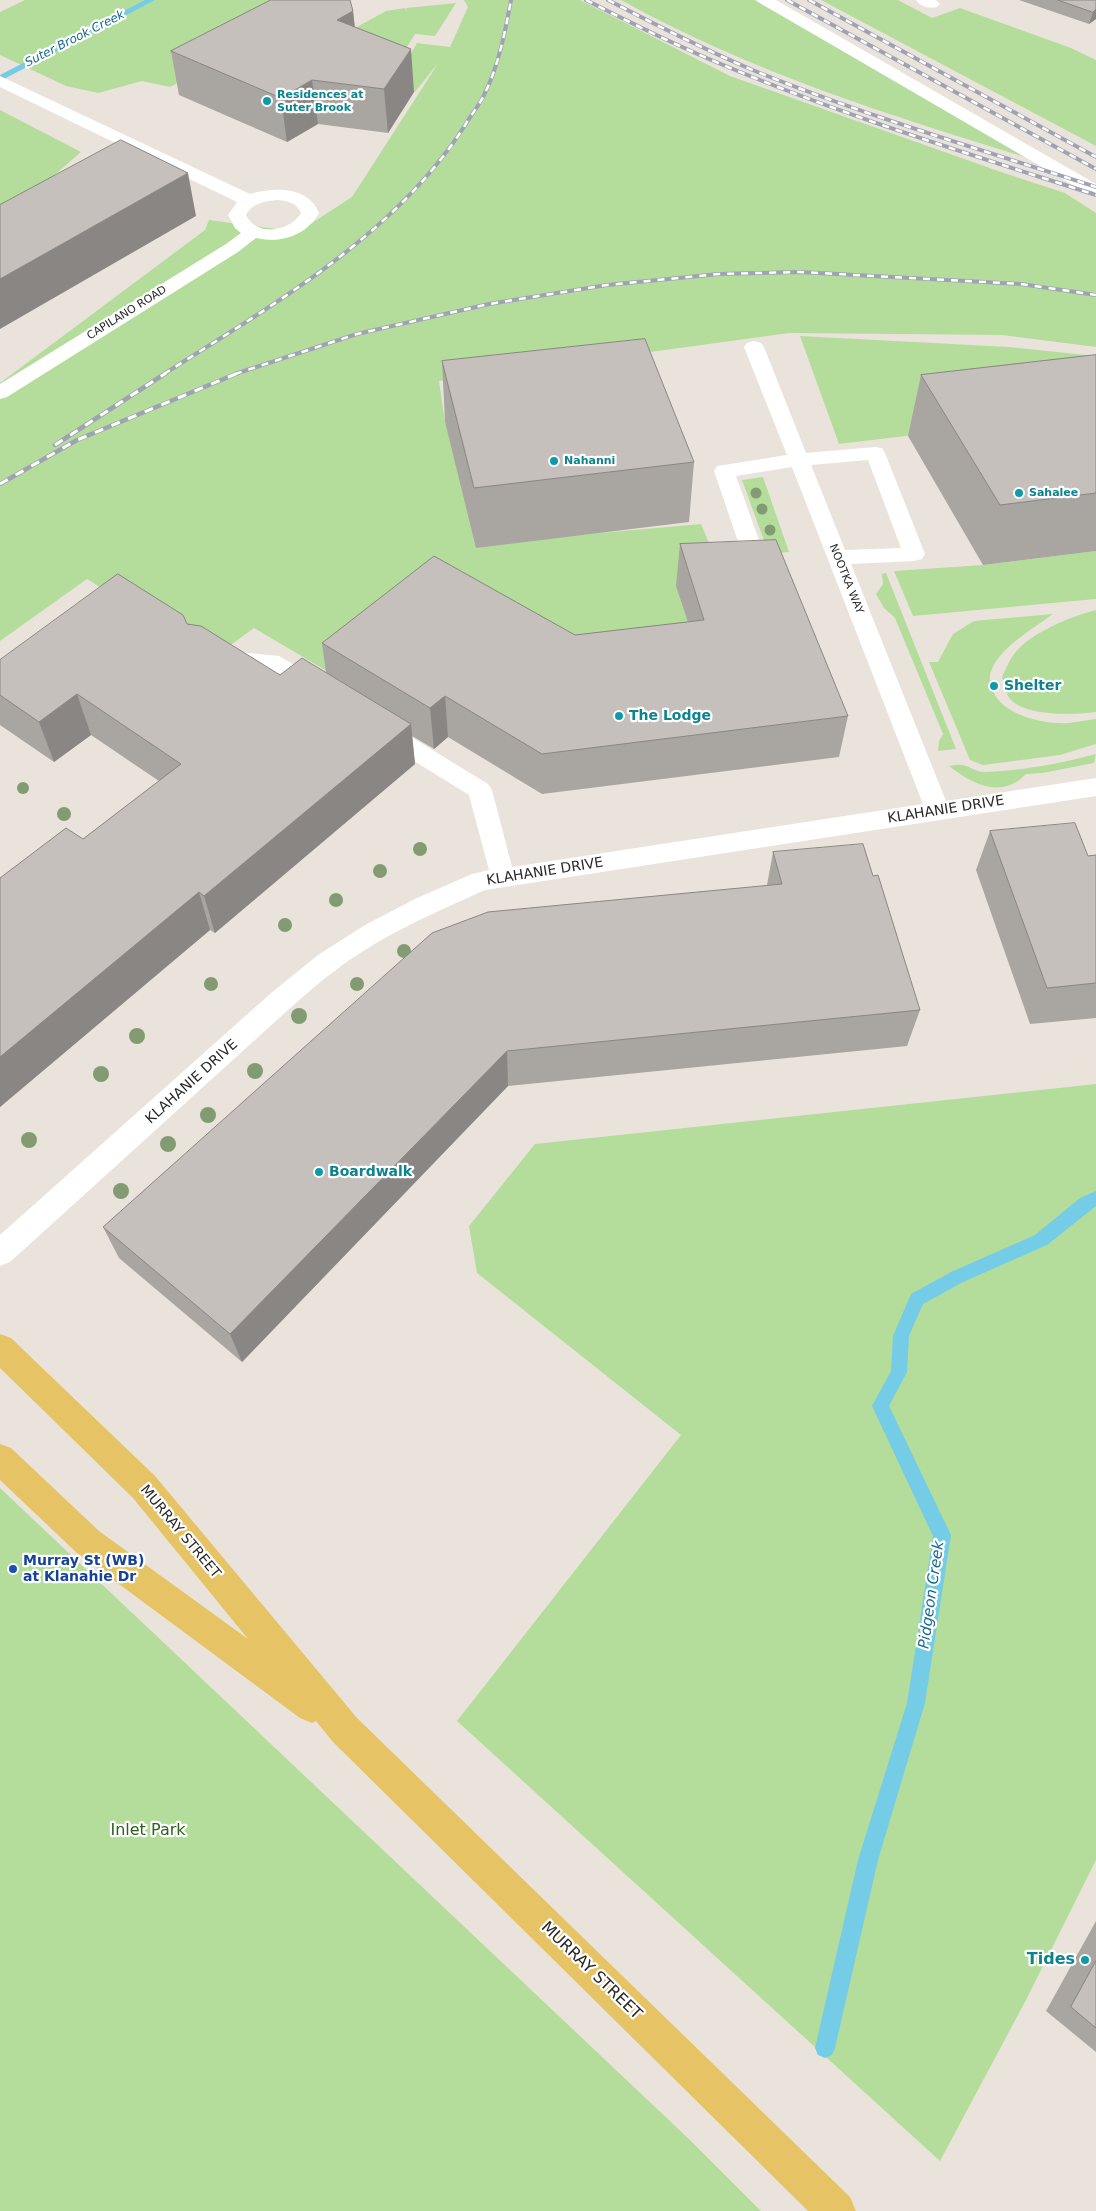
<!DOCTYPE html>
<html>
<head>
<meta charset="utf-8">
<style>
  body { margin:0 }
  canvas { display:block; background:#eae3db }
</style>
</head>
<body>
<canvas width="1096" height="2211"></canvas>
<script>
const g = document.querySelector('canvas').getContext('2d');
g.lineJoin = 'round';
function fill(path, color) {
  g.fillStyle = color;
  g.fill(path, 'evenodd');
}
function trace(path, color, width, dash) {
  g.strokeStyle = color;
  g.lineWidth = width;
  g.lineCap = dash ? 'butt' : 'round';
  g.setLineDash(dash || []);
  g.stroke(path);
}
function drawText(font, color, halo, rows, align = 'center') {
  g.font = font + ' "DejaVu Sans",sans-serif';
  g.lineWidth = 4.5;
  g.setLineDash([]);
  g.textBaseline = 'middle';
  g.strokeStyle = halo;
  g.fillStyle = color;
  for (const [text, x, y, turn = 0] of rows) {
    g.save();
    g.translate(x, y);
    g.rotate((+turn || 0) * Math.PI / 180);
    g.textAlign = isNaN(turn) ? turn : align;
    if (halo) g.strokeText(text, 0, 0);
    g.fillText(text, 0, 0);
    g.restore();
  }
}
const green = new Path2D(`
  M 25,0 L 301,0 L 316,10 L 170,87 L 142,81 L 98,93 L 66,86 L 0,55 L 0,12 Z
  M 464,0 L 580,0 L 730,76 L 1001,172 L 1065,193 L 1096,213 L 1096,347 L 1002,335 L 789,333 L 439,381 L 445,422 L 477,544 L 701,524 L 724,578 L 704,653 L 337,677 L 254,628 L 213,658 L 87,579 L 0,641 L 0,383 L 205,230 L 209,220 L 298,232 L 352,197 L 439,62 L 415,92 L 366,73 L 405,64 L 417,43 L 450,47 L 468,7 Z
  M 621,0 L 754,0 L 1035,160 C 894,117 750,72 621,0 Z
  M 821,0 L 898,0 L 932,18 L 960,8 L 1071,48 L 1096,60 L 1096,146 Z
  M 456,3 L 435,36 L 415,34 L 402,55 L 348,32 L 386,11 L 405,8 L 407,12 L 406,8 Z
  M 0,110 L 81,152 L 50,179 L 0,207 Z
  M 800,336 L 1009,347 L 1096,356 L 1095,413 L 839,444 Z
  M 763,477 L 789,552 L 769,554 L 742,480 Z
  M 1096,551 L 1096,599 L 913,616 L 894,571 L 983,565 Z
  M 886,573 L 956,749 L 938,751 L 939,741 L 943,734 L 895,618 L 884,608 L 876,594 L 883,584 L 882,574 Z
  M 1096,610 L 1096,712 C 1075,715 1020,717 1008,696 C 1005,690 1004,683 1002,677 C 1006,669 1009,660 1015,653 C 1030,633 1072,616 1096,610 Z
  M 1053,614 C 1033,629 996,649 990,675 C 989,680 992,685 993,690 C 1000,715 1046,725 1069,723 C 1078,722 1087,720 1096,719 L 1096,744 L 1060,755 L 983,765 L 970,760 L 929,662 L 938,662 L 953,634 L 974,621 Z
  M 1096,754 L 1094,763 L 1042,773 L 1026,774 C 1002,799 973,785 949,766 C 970,761 970,772 986,772 C 1020,771 1063,763 1096,754 Z
  M 1096,1084 L 1096,1860 L 1026,2000 L 940,2161 L 457,1721 L 681,1435 L 477,1273 L 469,1226 L 535,1144 Z
  M 0,1488 L 690,2140 L 761,2211 L 0,2211 Z`);
const stream = new Path2D(`
  M 145,0 L 155,0 L 0,81 L 0,75 Z
  M 1096,1191 L 1096,1206 L 1047,1245 L 963,1282 L 923,1304 L 909,1336 L 907,1372 L 889,1406 L 951,1535 L 925,1703 L 878,1860 L 835,2048 L 832,2055 L 825,2058 L 818,2055 L 815,2048 L 858,1860 L 907,1703 L 933,1536 L 872,1406 L 891,1371 L 893,1336 L 911,1294 L 951,1272 L 1035,1235 L 1080,1198 Z`);
const minor = new Path2D(`
  M 757,0 L 776,0 L 1096,184 L 1096,196 L 1090,195 L 760,3 Z
  M 916,0 L 936,0 L 940,4 L 937,7 C 930,9 921,7 916,0 Z
  M 0,76 L 250,194 C 274,187 308,186 319,213 C 307,235 281,244 256,238 L 238,252 L 7,397 L 0,399 L 0,384 L 226,244 L 241,233 L 235,228 L 228,215 L 237,202 L 0,87 ZM 278,200 C 288,201 297,203 301,213 C 290,232 256,237 246,215 C 252,203 265,201 278,200 Z
  M 754,341 L 761,343 L 764,347 L 806,453 L 875,447 L 882,448 L 885,453 L 925,554 L 922,559 L 914,561 L 851,564 L 946,801 L 1096,778 L 1096,796 L 485,890 C 434,913 380,936 336,970 C 319,982 304,996 288,1010 L 10,1262 L 0,1266 L 0,1235 L 270,994 L 318,955 L 365,925 L 415,899 L 472,874 L 489,870 L 469,795 L 374,736 L 370,730 L 374,724 L 382,722 L 390,724 L 488,784 L 492,790 L 512,867 L 923,804 L 792,467 L 736,476 L 768,565 L 765,570 L 757,572 L 749,570 L 746,565 L 714,471 L 717,466 L 724,465 L 787,455 L 744,347 L 747,343 ZM 868,460 L 901,548 L 845,550 L 811,465 Z
  M 219,650 L 279,656 L 326,684 L 329,690 L 326,696 L 318,698 L 310,696 L 266,670 L 211,664 L 208,658 L 211,652 Z`);
const major = new Path2D(`
  M 0,1334 L 11,1338 L 155,1476 L 357,1718 L 850,2197 L 856,2211 L 808,2211 L 333,1742 L 316,1721 L 312,1723 L 300,1718 L 77,1553 L 0,1480 L 0,1444 L 11,1448 L 99,1531 L 248,1639 L 133,1498 L 0,1368 Z`);
const railFar1 = new Path2D(`
  M 586,0 C 627,21 667,41 709,59 C 835,113 966,153 1096,195
  M 608,0 C 656,25 705,50 755,71 C 866,116 982,150 1096,187
  M 787,0 L 1096,169
  M 809,0 L 1096,157
  M 164,374 C 272,305 393,237 464,127 C 470,116 479,106 484,95 C 499,65 505,32 511,0
  M 235,374 L 357,334 L 489,304 L 607,285 L 719,274 L 800,272 L 1021,284 L 1096,295`);
const rail = new Path2D(`
  M 55,445 L 166,373
  M 0,484 L 77,440 L 238,373`);
const trees = [
  [756,493,5.5],
  [762,509,5.5],
  [770,530,5.5],
  [23,788,6],
  [64,814,7],
  [420,849,7],
  [380,871,7],
  [336,900,7],
  [285,925,7],
  [404,951,7],
  [211,984,7],
  [357,984,7],
  [299,1016,8],
  [137,1036,8],
  [255,1071,8],
  [101,1074,8],
  [208,1115,8],
  [29,1140,8],
  [168,1144,8],
  [121,1191,8]
];
const wall = new Path2D(`
  M 1019,0 L 1096,0 L 1096,19 L 1089,24 Z
  M 353,11 L 355,27 L 414,92 L 388,133 L 318,124 L 287,142 L 179,95 L 171,51 Z
  M 1096,355 L 1096,551 L 983,565 L 908,436 L 921,375 Z
  M 442,361 L 694,462 L 689,522 L 476,548 L 445,422 Z
  M 680,544 L 848,716 L 839,757 L 542,794 L 448,737 L 434,749 L 412,736 L 415,764 L 215,933 L 210,930 L 0,1107 L 0,878 L 83,839 L 159,781 L 91,735 L 54,762 L 0,725 L 0,660 L 187,624 L 280,675 L 326,673 L 322,643 L 575,635 L 688,622 L 676,586 Z
  M 990,831 L 1088,856 L 1096,855 L 1096,1018 L 1030,1024 L 976,870 Z
  M 773,852 L 873,876 L 920,1010 L 907,1046 L 508,1086 L 242,1362 L 119,1258 L 103,1227 L 767,885 Z
  M 1096,1921 L 1096,2052 L 1046,2011 Z`);
const shadedWall = new Path2D(`
  M 1096,9 L 1096,19 L 1089,24 L 1093,12 Z
  M 353,11 L 357,54 L 337,20 Z
  M 411,49 L 414,92 L 388,133 L 384,89 Z
  M 312,80 L 318,124 L 287,142 L 281,98 Z
  M 188,173 L 196,216 L 0,329 L 0,279 Z
  M 77,694 L 91,735 L 54,762 L 39,722 Z
  M 445,696 L 448,737 L 434,749 L 430,708 Z
  M 411,724 L 415,764 L 215,933 L 204,896 Z
  M 199,892 L 210,930 L 0,1107 L 0,1057 Z
  M 507,1051 L 508,1086 L 242,1362 L 230,1334 Z`);
const building = new Path2D(`
  M 271,0 L 350,0 L 353,11 L 337,20 L 411,49 L 384,89 L 312,80 L 281,98 L 171,51 Z
  M 1058,0 L 1096,0 L 1096,9 L 1093,12 Z
  M 121,140 L 188,173 L 0,279 L 0,205 Z
  M 645,339 L 694,462 L 474,488 L 442,361 Z
  M 1096,355 L 1096,493 L 1000,505 L 921,375 Z
  M 776,540 L 848,716 L 542,754 L 445,696 L 430,708 L 322,643 L 434,556 L 575,635 L 704,620 L 680,544 Z
  M 118,574 L 183,615 L 187,624 L 201,626 L 280,675 L 302,658 L 411,724 L 204,896 L 199,892 L 0,1057 L 0,878 L 66,828 L 83,839 L 181,764 L 77,694 L 39,722 L 0,695 L 0,660 Z
  M 1075,823 L 1088,856 L 1096,855 L 1096,983 L 1047,988 L 990,831 Z
  M 863,844 L 873,876 L 878,875 L 920,1010 L 507,1051 L 230,1334 L 103,1227 L 432,933 L 488,912 L 782,884 L 773,852 Z
  M 1096,1961 L 1096,2028 L 1071,2007 Z`);
const markers = [
  [267,101,5,"#0f9aa8"],
  [554,461,5,"#0f9aa8"],
  [1019,493,5,"#0f9aa8"],
  [994,686,5,"#0f9aa8"],
  [619,716,5,"#0f9aa8"],
  [319,1172,5,"#0f9aa8"],
  [13,1569,5,"#1a4fb4"],
  [1085,1960,5,"#0f9aa8"]
];
const farCulturenames = [
  ["Residences at",277,95],
  ["Suter Brook",277,108],
  ["Nahanni",564,461],
  ["Sahalee",1029,493]
];
const farStreetnames = [
  ["CAPILANO ROAD",127,313,-32],
  ["NOOTKA WAY",846,579,68]
];
const farWaternames = [
  ["Suter Brook Creek",75,39,-27]
];
const cultureNames = [
  ["Shelter",1004,686],
  ["The Lodge",629,716],
  ["Boardwalk",329,1172]
];
const streetNames = [
  ["KLAHANIE DRIVE",946,810,-9],
  ["KLAHANIE DRIVE",545,872,-9],
  ["KLAHANIE DRIVE",192,1082,-42],
  ["MURRAY STREET",180,1532,50]
];
const transitNames = [
  ["Murray St (WB)",23,1561],
  ["at Klanahie Dr",23,1577]
];
const waterNames = [
  ["Pidgeon Creek",932,1595,-82]
];
const nearParknames = [
  ["Inlet Park",148,1831]
];
const nearCulturenames = [
  ["Tides",1075,1960]
];
const nearStreetnames = [
  ["MURRAY STREET",591,1971,44]
];
fill(green, '#b4dd9b');
fill(stream, '#74cce6');
fill(minor, '#fff');
fill(major, '#e6c364');
trace(railFar1, '#9ea2b2', 4);
trace(rail, '#9ea2b2', 4.5);
trace(railFar1, '#fff', 2.5, [7]);
trace(rail, '#fff', 3, [9]);
g.fillStyle = '#839b73';
for (const [x, y, r] of trees) {
  g.beginPath();
  g.arc(x, y, r, 0, 2 * Math.PI);
  g.fill();
}
fill(wall, '#a9a5a1');
fill(shadedWall, '#8a8683');
fill(building, '#c5c0bb');
trace(building, '#8a8683', 1);
for (const [x, y, r, color] of markers) {
  const dot = new Path2D();
  dot.arc(x, y, r, 0, 2 * Math.PI);
  g.fillStyle = color;
  g.fill(dot);
  trace(dot, '#fff', 2);
}
drawText('bold 11px', '#0d838f', '#fff', farCulturenames, 'left');
drawText('11px', '#282828', '#fff', farStreetnames);
drawText('italic 12px', '#166a8f', '#fff', farWaternames);
drawText('bold 14px', '#0d838f', '#fff', cultureNames, 'left');
drawText('14px', '#282828', '#fff', streetNames);
drawText('bold 14px', '#164399', '#fff', transitNames, 'left');
drawText('italic 15px', '#166a8f', '#fff', waterNames);
drawText('16px', '#2e601e', '#fff', nearParknames);
drawText('bold 16px', '#0d838f', '#fff', nearCulturenames, 'right');
drawText('16px', '#282828', '#fff', nearStreetnames);
</script>
</body>
</html>
